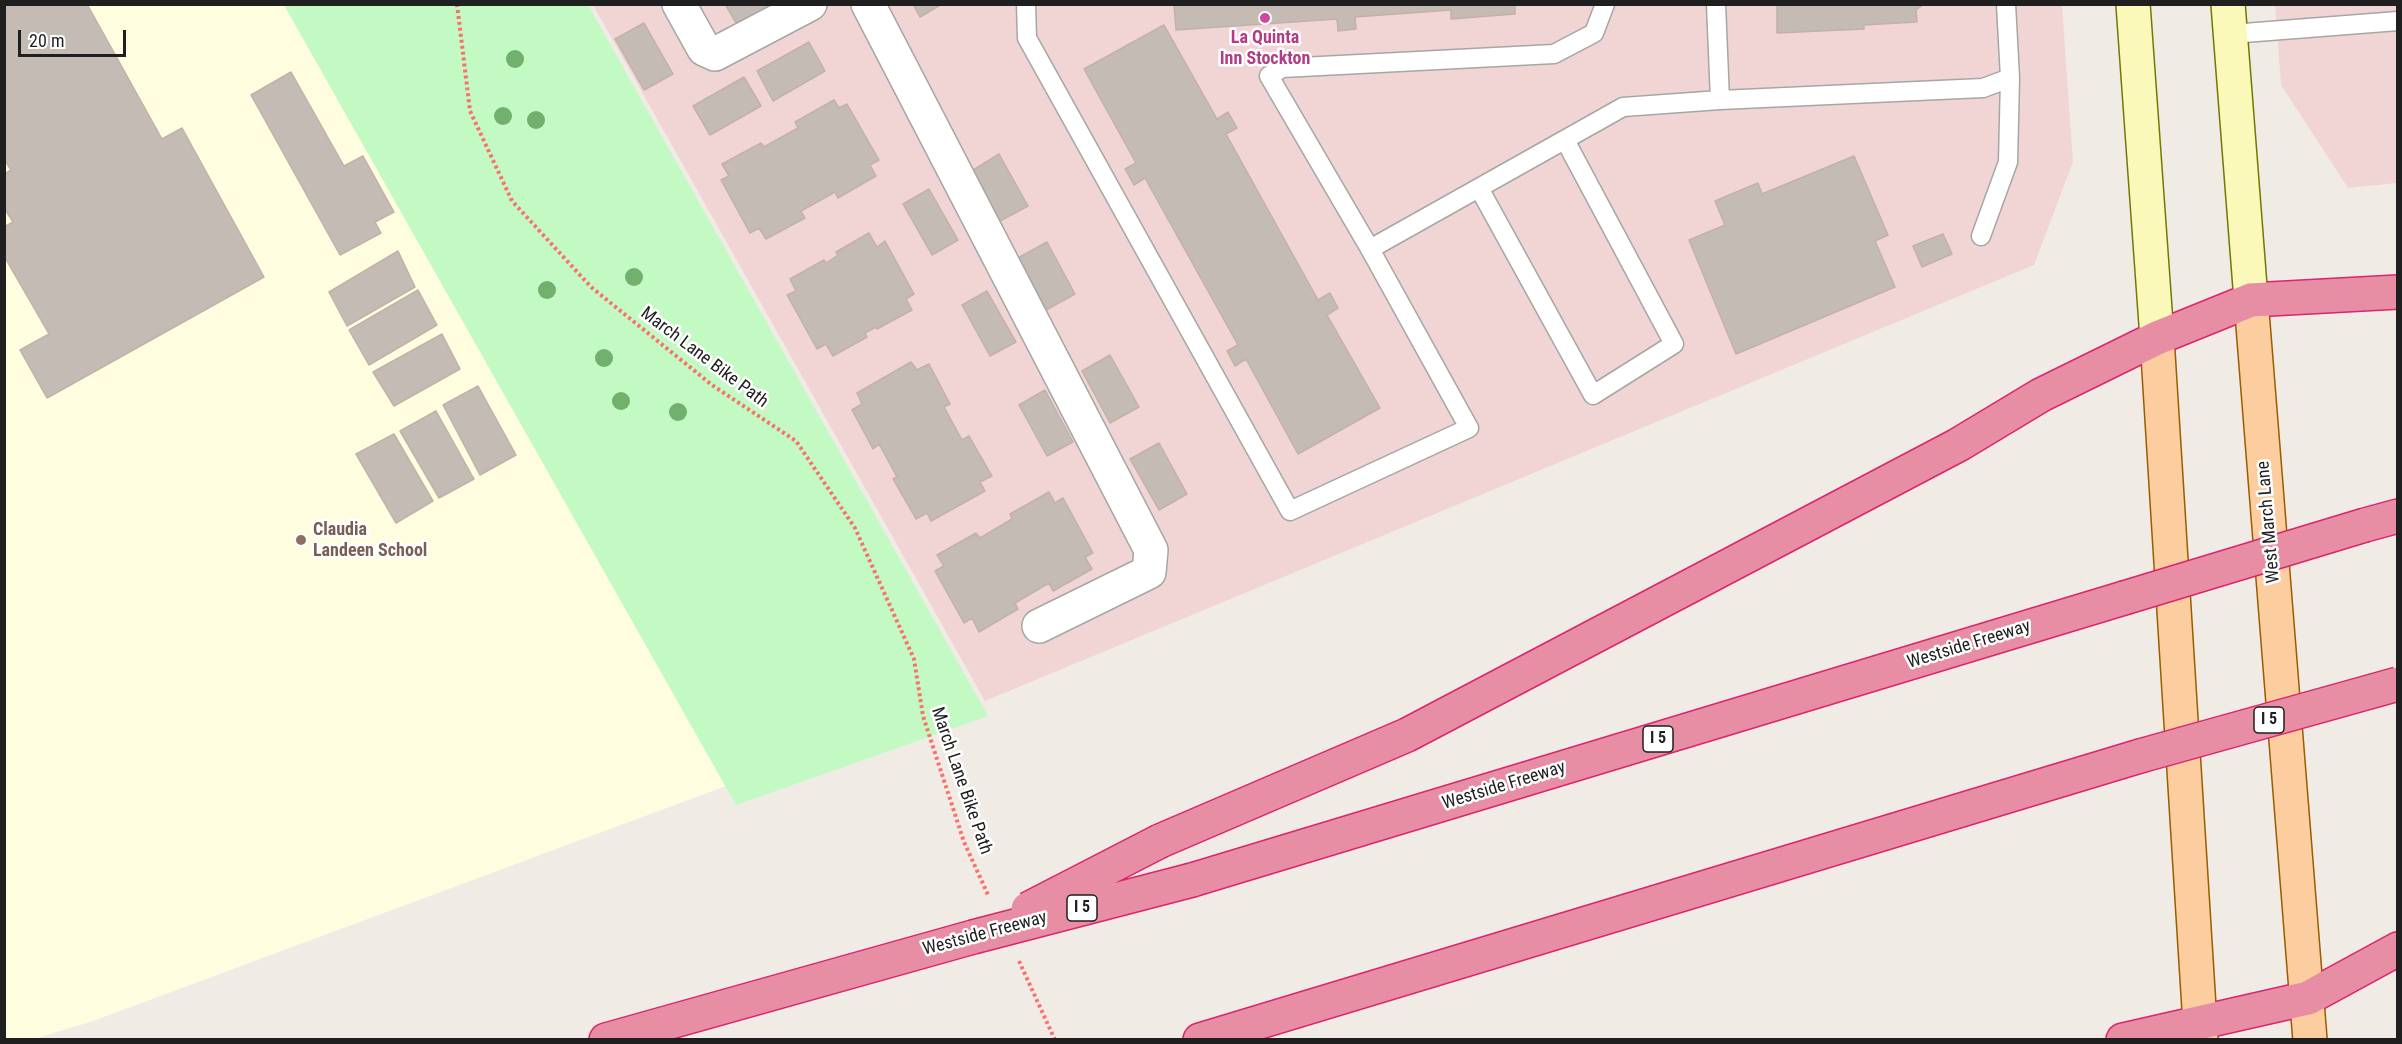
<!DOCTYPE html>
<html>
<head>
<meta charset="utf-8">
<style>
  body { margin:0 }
  #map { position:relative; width:2402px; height:1044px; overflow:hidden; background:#f0ece5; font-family:"Roboto Condensed",sans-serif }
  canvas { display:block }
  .frame { position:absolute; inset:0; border:6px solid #1f1f1f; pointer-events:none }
  .scale { position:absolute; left:18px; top:30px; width:108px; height:27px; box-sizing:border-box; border:3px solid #1f1f1f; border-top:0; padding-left:8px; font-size:18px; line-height:21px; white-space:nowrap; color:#1f1f1f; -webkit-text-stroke:4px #fff; paint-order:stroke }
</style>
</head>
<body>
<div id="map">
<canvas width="2402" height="1044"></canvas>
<div class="frame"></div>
<div class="scale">20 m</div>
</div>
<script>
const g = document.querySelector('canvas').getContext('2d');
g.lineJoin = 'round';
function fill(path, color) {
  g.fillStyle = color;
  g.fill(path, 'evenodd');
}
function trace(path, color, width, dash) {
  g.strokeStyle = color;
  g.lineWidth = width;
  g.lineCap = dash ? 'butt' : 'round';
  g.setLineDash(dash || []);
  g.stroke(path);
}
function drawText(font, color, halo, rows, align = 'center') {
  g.font = font + ' "Roboto Condensed",sans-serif';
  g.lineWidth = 5;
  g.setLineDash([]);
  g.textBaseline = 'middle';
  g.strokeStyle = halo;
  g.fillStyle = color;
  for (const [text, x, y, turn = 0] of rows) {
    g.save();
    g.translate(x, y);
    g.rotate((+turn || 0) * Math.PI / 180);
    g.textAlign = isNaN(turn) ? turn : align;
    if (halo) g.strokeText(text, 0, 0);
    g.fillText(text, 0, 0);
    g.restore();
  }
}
const commercial = new Path2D(`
  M 593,5 L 2062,5 L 2073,162 L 2034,265 L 985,701 Z
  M 2275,5 L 2397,5 L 2397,183 L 2348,188 L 2281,85 Z`);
const education = new Path2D(`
  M 5,5 L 289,5 L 734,783 L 93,1021 L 34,1039 L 5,1040 Z`);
const park = new Path2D(`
  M 284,5 L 588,5 L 988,716 L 736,805 Z`);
const building = new Path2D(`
  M 4,4 L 87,4 L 162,139 L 182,128 L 264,277 L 47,398 L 20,350 L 49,334 L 4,256 L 4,227 L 13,222 L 4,208 L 4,174 L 11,170 L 4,159 Z
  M 725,4 L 792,4 L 742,33 Z
  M 913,4 L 942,4 L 920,17 Z
  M 1174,4 L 1515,4 L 1515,14 L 1451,19 L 1451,10 L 1355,17 L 1356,29 L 1338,31 L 1337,19 L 1176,30 Z
  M 1777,4 L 1924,4 L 1916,10 L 1917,22 L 1864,25 L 1864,29 L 1777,33 Z
  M 644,23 L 673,74 L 644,90 L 615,39 Z
  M 1164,25 L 1217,119 L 1228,112 L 1237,128 L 1226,134 L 1318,300 L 1330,293 L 1338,308 L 1327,315 L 1380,408 L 1298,454 L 1246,359 L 1235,366 L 1227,351 L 1238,345 L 1145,178 L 1134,185 L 1125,169 L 1136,163 L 1084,69 Z
  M 809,42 L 825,71 L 773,101 L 757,71 Z
  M 291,72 L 344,166 L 363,156 L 394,212 L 375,222 L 381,233 L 340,255 L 251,95 Z
  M 744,77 L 761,106 L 710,135 L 693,106 Z
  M 834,100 L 839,108 L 847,104 L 879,160 L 870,165 L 876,176 L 838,198 L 835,192 L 801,211 L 805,218 L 766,239 L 759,228 L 750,233 L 721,180 L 729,176 L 722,164 L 761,143 L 764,147 L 798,128 L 795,122 Z
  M 999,154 L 1028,206 L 998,222 L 970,172 Z
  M 1854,156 L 1888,235 L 1875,241 L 1895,287 L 1736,354 L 1689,240 L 1725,225 L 1715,201 L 1758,183 L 1762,194 Z
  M 929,189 L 958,240 L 932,255 L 903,204 Z
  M 869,233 L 877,247 L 885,241 L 914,294 L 906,299 L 912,310 L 877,329 L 876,327 L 865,333 L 867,337 L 833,356 L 826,344 L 817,349 L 787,295 L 796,291 L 790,279 L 824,260 L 826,263 L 838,255 L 836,252 Z
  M 1943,234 L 1952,254 L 1922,267 L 1913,246 Z
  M 1047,242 L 1075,294 L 1046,310 L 1018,258 Z
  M 398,251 L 415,287 L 347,326 L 329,292 Z
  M 418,290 L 437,325 L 369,365 L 349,330 Z
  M 987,291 L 1016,342 L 990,356 L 962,305 Z
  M 442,334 L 460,369 L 394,406 L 373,372 Z
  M 1110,355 L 1139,407 L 1110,423 L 1082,371 Z
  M 911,362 L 917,370 L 929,364 L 950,404 L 944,407 L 962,440 L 969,436 L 992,476 L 980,482 L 985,491 L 931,521 L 927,513 L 916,519 L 893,479 L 897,477 L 879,444 L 873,449 L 852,410 L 862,404 L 857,393 Z
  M 478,386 L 516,455 L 480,475 L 443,405 Z
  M 1045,390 L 1073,442 L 1047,456 L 1019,405 Z
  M 436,411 L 474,479 L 439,498 L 400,431 Z
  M 394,434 L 433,501 L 396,523 L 356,454 Z
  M 1159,443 L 1187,494 L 1159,510 L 1130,459 Z
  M 1049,492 L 1055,503 L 1063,498 L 1093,553 L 1085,557 L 1092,569 L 1053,591 L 1049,583 L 1015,603 L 1018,609 L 979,632 L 972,618 L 964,623 L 935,571 L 944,566 L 937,555 L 976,533 L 980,538 L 1012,519 L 1010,514 Z`);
const path = new Path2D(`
  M 457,4 L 470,111 L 512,201 L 591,287 L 712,385 L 796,441 L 855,528 L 914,659 L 923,716 L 964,842 L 989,897
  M 1019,961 L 1055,1040`);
const service = new Path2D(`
  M 1026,4 L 1027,38 L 1290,511 L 1469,428 L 1370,249 L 1623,107 L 1720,100 L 1716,4
  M 2231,34 L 2398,21
  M 1720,100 L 1983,88 L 2010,78 L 2006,4
  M 1479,188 L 1593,395 L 1674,344 L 1565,140
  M 1981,236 L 2008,162 L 2010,78
  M 1370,249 L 1269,76 L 1282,68 L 1554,54 L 1594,33 L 1605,4`);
const minor = new Path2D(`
  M 679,4 L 704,49 L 715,54 L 810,4
  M 868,4 L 1151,550 L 1149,572 L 1039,626`);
const secondary = new Path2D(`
  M 2133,4 L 2157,338
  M 2228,4 L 2251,300`);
const primary = new Path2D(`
  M 2251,300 L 2310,1040
  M 2157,338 L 2201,1040`);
const motorway = new Path2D(`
  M 2365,525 L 2398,516
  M 1160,841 L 1407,735 L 1958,445 L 2041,395 L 2157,338 L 2251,300 L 2398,292
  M 1192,880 L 2124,598
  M 606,1040 L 973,937
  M 1200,1040 L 2140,756
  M 2123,1040 L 2308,998 L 2398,949`);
const motorwayBridge = new Path2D(`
  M 2124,598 L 2365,525
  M 2140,756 L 2398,684
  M 1028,909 L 1160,841
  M 973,937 L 1192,880`);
const trees = [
  [515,59],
  [503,116],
  [536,120],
  [634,277],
  [547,290],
  [604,358],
  [621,401],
  [678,412]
];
const markers = [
  [1265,18,6,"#d1479c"],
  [301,540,6,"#8d6e63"]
];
const shields = [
  [2269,720,30],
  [1658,739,30],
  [1082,908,30]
];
const shieldNames = [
  ["I 5",2269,720],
  ["I 5",1658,739],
  ["I 5",1082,908]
];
const hotelNames = [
  ["La Quinta",1265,38],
  ["Inn Stockton",1265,59]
];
const streetNames = [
  ["March Lane Bike Path",704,358,37],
  ["West March Lane",2269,522,-95],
  ["Westside Freeway",1969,645,-17],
  ["March Lane Bike Path",961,781,71],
  ["Westside Freeway",1504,786,-17],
  ["Westside Freeway",985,934,-15]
];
const educationNames = [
  ["Claudia",313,530],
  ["Landeen School",313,551]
];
fill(commercial, '#f1d5d5');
fill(education, '#fffddf');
fill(park, '#c3fac3');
fill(building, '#c5bbb5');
trace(building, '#c2b1a8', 1.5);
trace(service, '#a6a6a6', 21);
trace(minor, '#a6a6a6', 36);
trace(secondary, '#737804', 36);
trace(primary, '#9a5d00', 36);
trace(motorway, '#dc246f', 36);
trace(path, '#fa716c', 4, [3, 3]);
trace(service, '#fff', 18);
trace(minor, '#fff', 33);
trace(secondary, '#faf9b9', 33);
trace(primary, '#fccd9e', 33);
trace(motorway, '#e78da4', 33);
trace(motorwayBridge, '#dc246f', 36, []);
trace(motorwayBridge, '#e78da4', 33);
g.fillStyle = '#72b06e';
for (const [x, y] of trees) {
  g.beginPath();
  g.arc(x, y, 9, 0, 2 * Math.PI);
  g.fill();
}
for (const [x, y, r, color] of markers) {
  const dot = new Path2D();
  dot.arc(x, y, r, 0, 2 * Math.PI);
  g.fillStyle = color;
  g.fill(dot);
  trace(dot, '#fff', 2);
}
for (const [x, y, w] of shields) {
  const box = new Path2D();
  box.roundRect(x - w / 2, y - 13, w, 26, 4.5);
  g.fillStyle = '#fff';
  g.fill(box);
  trace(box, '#1f1f1f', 1.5);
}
drawText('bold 16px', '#1f1f1f', null, shieldNames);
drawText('bold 18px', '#b23c85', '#fff', hotelNames);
drawText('18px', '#1f1f1f', '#fff', streetNames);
drawText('bold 18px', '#785e54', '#fff', educationNames, 'left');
</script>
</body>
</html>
